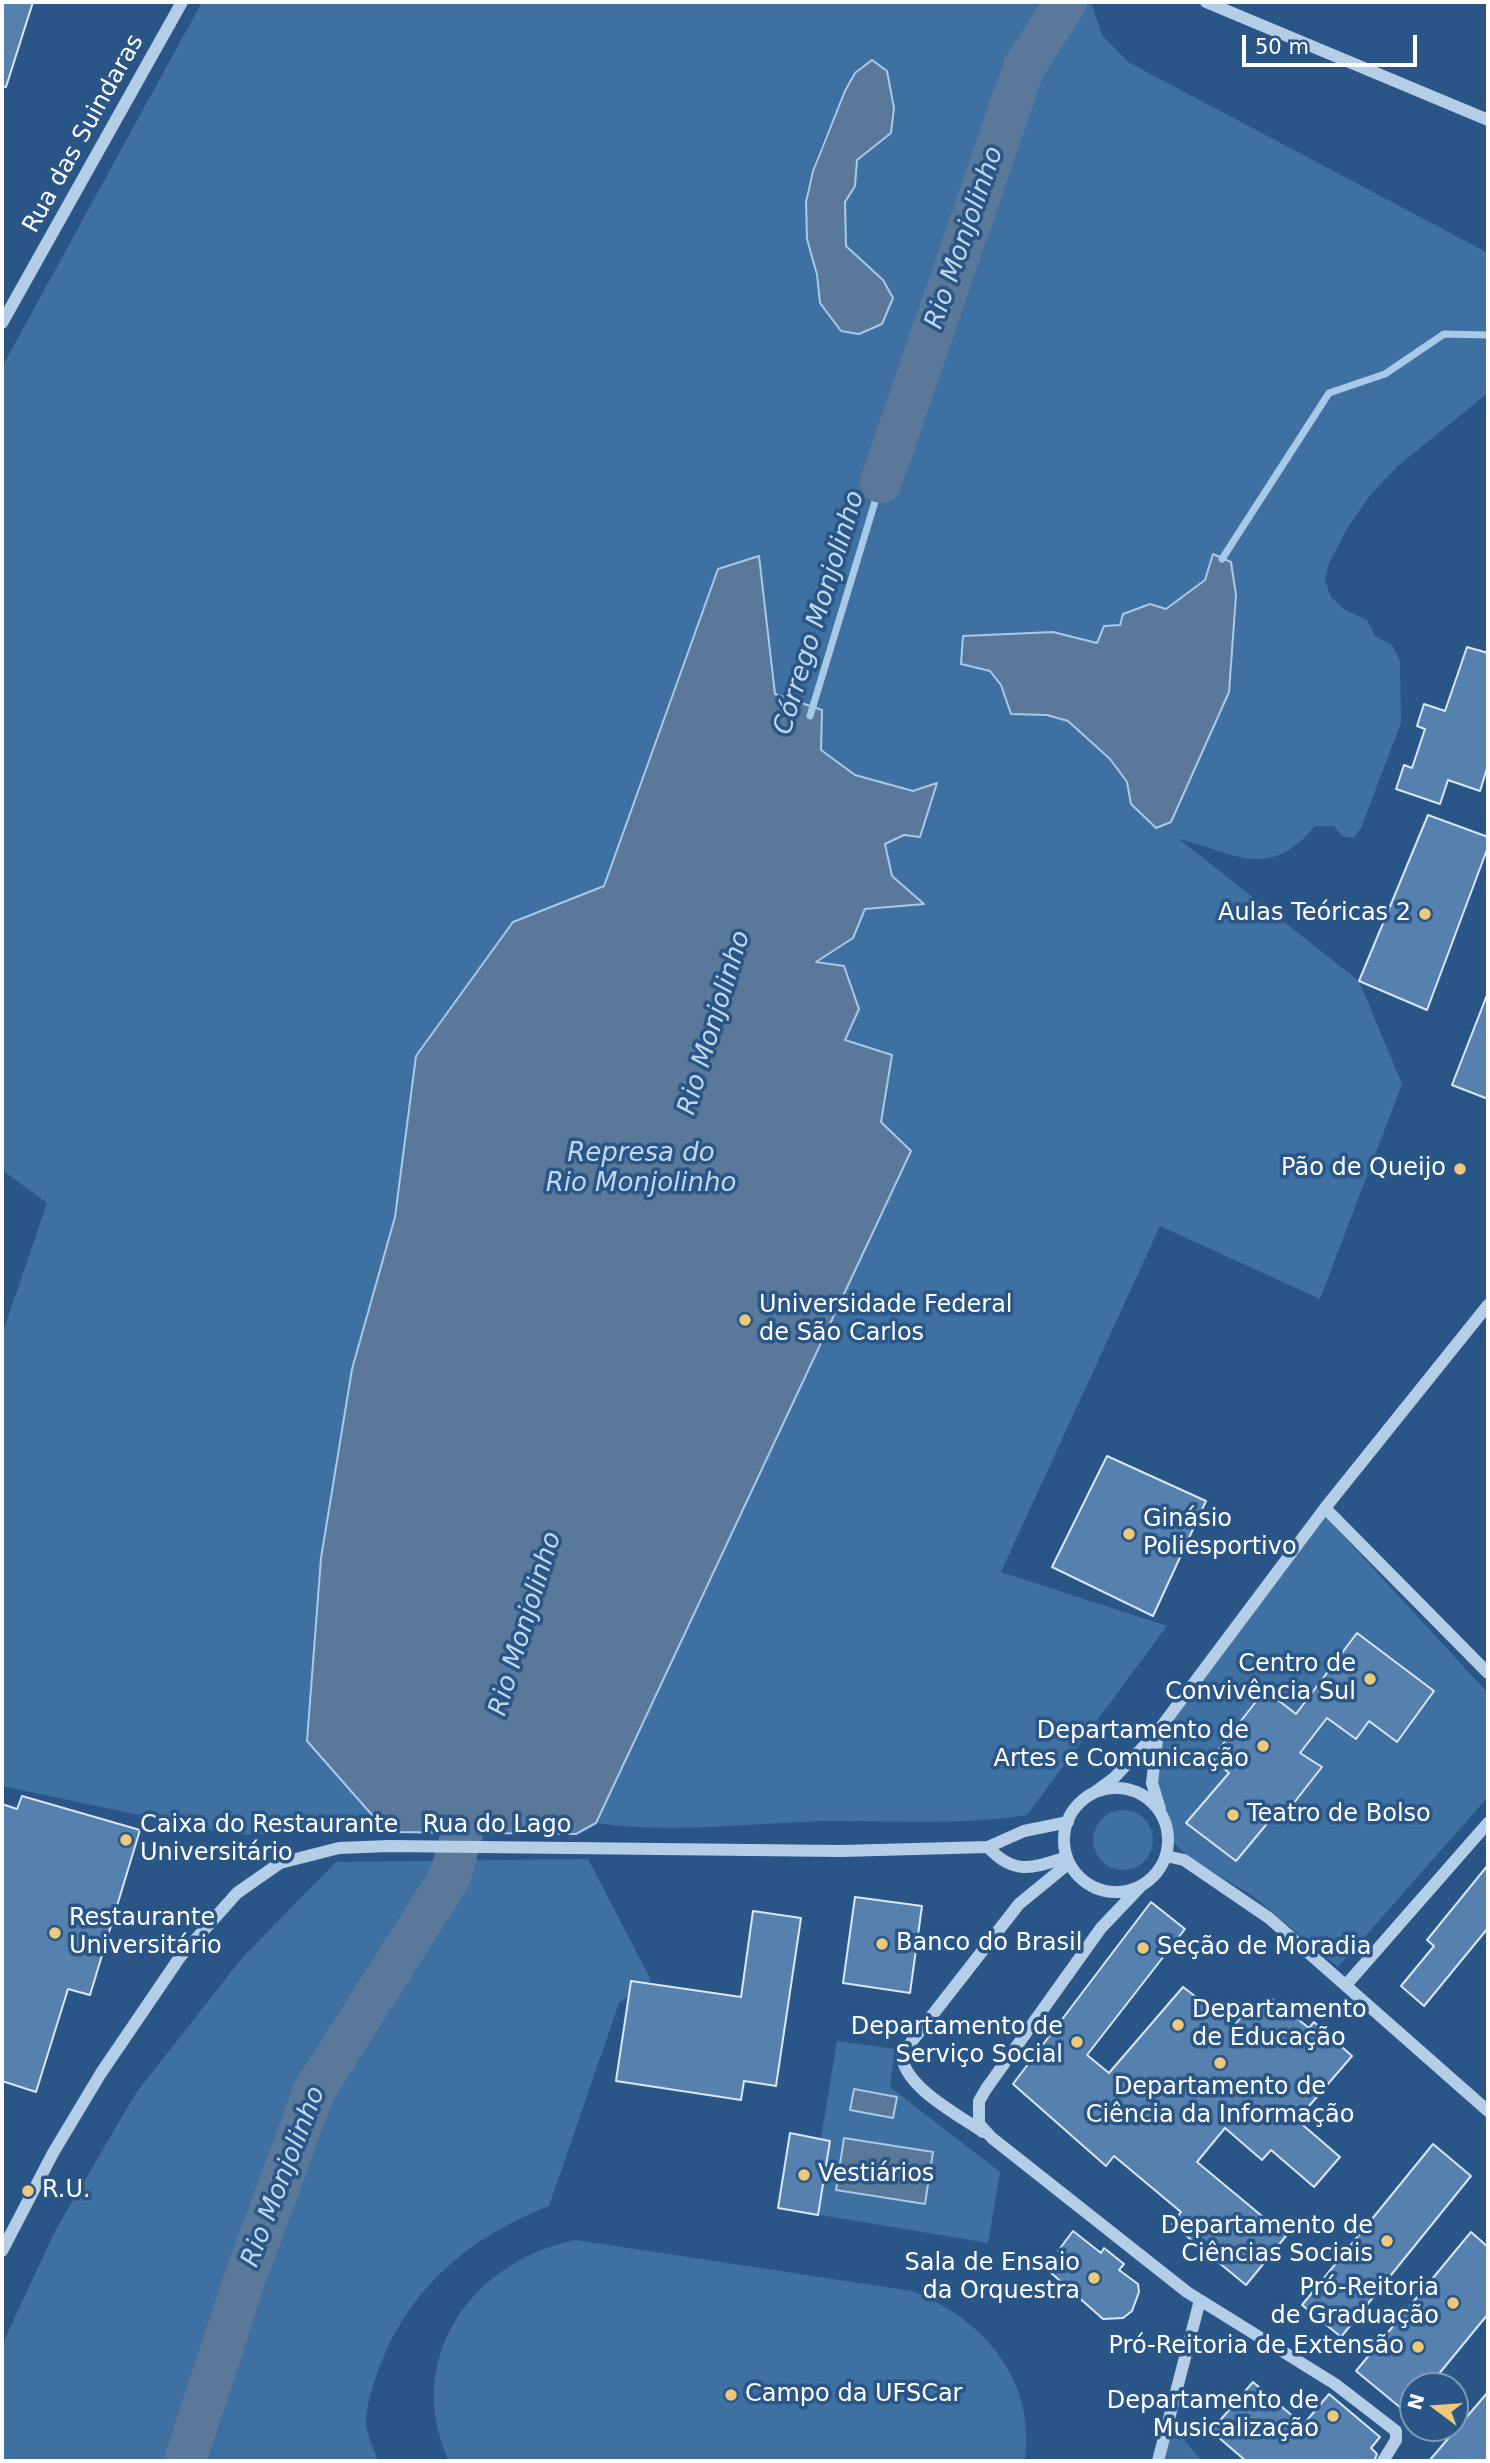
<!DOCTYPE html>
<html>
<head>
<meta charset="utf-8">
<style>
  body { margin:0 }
  #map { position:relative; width:1490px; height:2463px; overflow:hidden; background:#295686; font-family:"DejaVu Sans",sans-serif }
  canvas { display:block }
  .frame { position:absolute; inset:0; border:4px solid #fff; pointer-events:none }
  .north { position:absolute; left:1399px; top:2372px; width:70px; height:70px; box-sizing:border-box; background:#295686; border:2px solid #7f9ab6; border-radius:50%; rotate:286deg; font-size:19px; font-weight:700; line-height:28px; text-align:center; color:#fff }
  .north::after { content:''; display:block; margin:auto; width:24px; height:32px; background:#eec87b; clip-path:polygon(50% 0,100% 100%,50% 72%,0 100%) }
  .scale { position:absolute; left:1242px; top:35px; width:175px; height:32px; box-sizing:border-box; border:4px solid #fff; border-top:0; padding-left:9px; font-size:21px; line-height:24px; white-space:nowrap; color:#fff; -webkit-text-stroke:5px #295686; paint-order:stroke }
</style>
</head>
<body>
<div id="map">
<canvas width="1490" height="2463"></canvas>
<div class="frame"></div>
<div class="north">N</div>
<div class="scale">50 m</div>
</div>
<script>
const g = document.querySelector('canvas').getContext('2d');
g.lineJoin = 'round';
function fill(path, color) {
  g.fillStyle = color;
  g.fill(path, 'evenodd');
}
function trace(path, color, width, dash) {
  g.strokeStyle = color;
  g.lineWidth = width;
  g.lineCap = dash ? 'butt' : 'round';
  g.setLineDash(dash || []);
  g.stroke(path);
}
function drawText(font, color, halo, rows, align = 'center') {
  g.font = font + ' "DejaVu Sans",sans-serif';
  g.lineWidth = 7;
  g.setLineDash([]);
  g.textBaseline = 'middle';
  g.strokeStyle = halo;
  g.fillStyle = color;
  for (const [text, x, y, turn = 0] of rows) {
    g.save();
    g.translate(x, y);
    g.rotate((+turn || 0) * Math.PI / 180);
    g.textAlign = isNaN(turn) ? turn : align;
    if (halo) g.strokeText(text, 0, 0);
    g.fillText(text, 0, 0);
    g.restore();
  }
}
const green = new Path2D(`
  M 202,2 L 1091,2 L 1102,35 L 1128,62 L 1488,253 L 1488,393 L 1399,465 L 1371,494 L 1348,527 L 1329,563 L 1325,581 L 1331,597 L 1345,610 L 1367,620 L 1376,637 L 1392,645 L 1400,661 L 1401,723 L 1361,828 L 1354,838 L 1342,836 L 1334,826 L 1315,826 C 1268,883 1234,852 1179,839 L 1359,981 L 1402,1084 L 1320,1299 L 1160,1226 L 1001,1572 L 1167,1626 L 1027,1815 C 960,1826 892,1820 825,1821 C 749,1823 672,1834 596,1823 L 910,1151 L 881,1122 L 892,1056 L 845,1040 L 859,1009 L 844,966 L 815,962 L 853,938 L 865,909 L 923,904 L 892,876 L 885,844 L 904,835 L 936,784 L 913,791 L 855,775 L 821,750 L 822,710 L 775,694 L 759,556 L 638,794 L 604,886 L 513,922 L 416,1056 L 395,1217 L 352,1369 L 321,1558 L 307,1741 L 387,1832 L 234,1835 L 2,1786 L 2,1326 L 5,1326 L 47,1203 L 2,1170 L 2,367 ZM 887,71 L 894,108 L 891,133 L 857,160 L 855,186 L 845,201 L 846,246 L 883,280 L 820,303 C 817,269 803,236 806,202 C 809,164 831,126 845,91 ZM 1213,554 L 1222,559 L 1236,595 L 1229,692 L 1170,822 L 1131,804 L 1127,782 L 1110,759 L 1068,721 L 1047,715 L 1011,714 L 1001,685 L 990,670 L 1053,632 L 1097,643 L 1121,625 L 1166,609 L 1205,580 Z
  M 1326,1517 L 1488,1693 L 1488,1797 L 1338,1967 L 1254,1897 L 1187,1856 L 1164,1833 L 1163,1824 L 1155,1812 L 1158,1740 Z
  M1093 1840a30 30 0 1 1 60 0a30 30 0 1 1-60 0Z
  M 588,1859 L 651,1980 L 619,2003 L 549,2206 C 473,2236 412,2284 381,2363 C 375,2380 367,2401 366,2420 C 365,2432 374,2449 378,2461 L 2,2461 L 2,2345 L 55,2231 L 136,2093 L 242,1958 L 336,1862 Z
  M 837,2041 L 895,2049 L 890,2087 L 1000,2172 L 988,2243 L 778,2208 L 790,2133 L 821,2138 Z
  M 576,2240 L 912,2291 C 984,2319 1036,2380 1025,2461 L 449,2461 C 402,2359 472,2260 576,2240 Z
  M 1168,2421 L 1202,2461 L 1158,2461 Z`);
const water = new Path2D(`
  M 872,60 L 887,71 L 894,108 L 891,133 L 857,160 L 855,186 L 845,202 L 846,246 L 883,280 L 893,298 L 882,324 L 859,334 L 841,331 L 820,303 L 817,275 L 807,239 L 806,202 L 813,171 L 845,91 L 855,73 Z
  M 1213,554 L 1231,562 L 1236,595 L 1229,692 L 1171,822 L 1156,828 L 1131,804 L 1127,782 L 1110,759 L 1068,721 L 1047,715 L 1011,714 L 1001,685 L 990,671 L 961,664 L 963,636 L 1053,632 L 1097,643 L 1104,626 L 1120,625 L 1123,614 L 1150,604 L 1166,609 L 1205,580 Z
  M 759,556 L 775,694 L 822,710 L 821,750 L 855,775 L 913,791 L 937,783 L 920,837 L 904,835 L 885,844 L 892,876 L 924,904 L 865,909 L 853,938 L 816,962 L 844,966 L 859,1009 L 845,1040 L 892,1055 L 881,1122 L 911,1151 L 596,1823 L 576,1834 L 387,1832 L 307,1741 L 321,1558 L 352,1369 L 395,1217 L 416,1056 L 513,922 L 604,886 L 718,569 Z
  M 854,2089 L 897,2097 L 893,2118 L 850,2110 Z
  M 844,2138 L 933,2152 L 925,2204 L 836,2190 Z`);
const stream = new Path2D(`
  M 1222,559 L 1329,393 L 1385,374 L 1444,334 L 1488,335
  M 810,716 L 881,482`);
const river = new Path2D(`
  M 881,482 L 1024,67 L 1066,2
  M 185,2461 L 244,2281 L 314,2091 L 450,1877 L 477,1778`);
const building = new Path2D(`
  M 2,2 L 33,2 L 6,87 L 2,86 Z
  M 1467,647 L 1488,653 L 1488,765 L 1480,791 L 1448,780 L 1440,804 L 1396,789 L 1404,765 L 1412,768 L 1425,729 L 1417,726 L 1424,704 L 1445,711 Z
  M 1428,815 L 1488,837 L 1488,847 L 1427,1010 L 1359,981 Z
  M 1487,995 L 1488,995 L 1488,1099 L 1452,1085 Z
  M 1107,1456 L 1206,1501 L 1153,1616 L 1052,1567 Z
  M 1357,1633 L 1434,1691 L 1397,1742 L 1369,1721 L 1356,1739 L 1327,1718 L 1300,1753 L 1322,1767 L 1286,1813 L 1280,1808 L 1236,1861 L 1186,1823 L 1229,1773 L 1212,1758 L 1265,1690 L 1296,1714 Z
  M 22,1796 L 140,1830 L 90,1995 L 68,1989 L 36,2092 L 2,2081 L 2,1804 L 17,1809 Z
  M 1488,1865 L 1488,1928 L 1424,2006 L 1401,1986 L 1434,1946 L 1427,1940 Z
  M 855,1897 L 922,1906 L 910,1993 L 843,1983 Z
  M 1151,1902 L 1185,1929 L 1087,2055 L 1109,2073 L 1183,1987 L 1234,2026 L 1250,2005 L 1259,2013 L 1271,1998 L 1309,2028 L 1314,2022 L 1352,2056 L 1297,2120 L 1340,2157 L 1314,2187 L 1271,2150 L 1262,2160 L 1225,2128 L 1197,2162 L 1286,2236 L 1246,2285 L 1172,2224 L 1181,2212 L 1114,2156 L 1106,2166 L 1013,2084 Z
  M 753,1911 L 801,1918 L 776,2086 L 744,2081 L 741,2100 L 616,2081 L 631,1981 L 741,1997 Z
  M 790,2133 L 830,2141 L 818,2215 L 778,2208 Z
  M 1433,2144 L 1471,2176 L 1341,2337 L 1302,2305 Z
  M 1073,2231 L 1101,2253 L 1104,2248 L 1124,2264 L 1119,2270 L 1138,2284 L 1139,2292 L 1132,2311 L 1123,2318 L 1103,2319 L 1050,2272 L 1064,2253 L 1058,2251 Z
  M 1471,2232 L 1488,2247 L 1488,2314 L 1429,2386 L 1413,2386 L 1413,2418 L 1356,2371 Z
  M 1253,2382 L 1303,2425 L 1329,2394 L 1380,2437 L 1371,2448 L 1377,2454 L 1374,2461 L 1246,2461 L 1211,2431 Z
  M 1488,2392 L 1488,2461 L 1429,2461 Z`);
const minor = new Path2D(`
  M 1206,2 L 1488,120
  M 2,323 L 182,2
  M 1325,1508 L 1488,1673
  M 1158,1731 L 1152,1783 L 1160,1809
  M1064 1840a52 52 0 1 1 104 0a52 52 0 1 1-104 0Z
  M 1092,1794 L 1114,1778 L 1158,1731 L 1325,1508 L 1488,1305
  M 988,1847 C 1014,1876 1033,1868 1067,1857
  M 1166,1856 L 1184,1860 L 1269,1918 L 1488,2111
  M 1140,1887 L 1101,1928 L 986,2089 L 979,2101 L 979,2124 L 992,2138 L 1187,2292 L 1335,2384 L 1396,2431 L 1396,2440 L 1383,2461
  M 1346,1985 L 1488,1823
  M 983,2132 C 959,2115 902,2086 902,2054 L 1019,1904 L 1069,1863
  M 2,2251 L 53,2153 L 101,2073 L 180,1957 L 237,1893 L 280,1863 L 339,1848 L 389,1846 L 841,1851 L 988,1847 L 1024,1831 L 1068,1822
  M 1158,2461 L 1200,2300`);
const markers = [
  [1425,914,7,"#eec87b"],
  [1460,1169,7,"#eec87b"],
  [745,1320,7,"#eec87b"],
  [1129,1534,7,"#eec87b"],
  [1370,1679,7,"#eec87b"],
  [1263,1746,7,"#eec87b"],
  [1233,1815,7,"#eec87b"],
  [126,1840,7,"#eec87b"],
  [55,1933,7,"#eec87b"],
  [882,1944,7,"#eec87b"],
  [1143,1948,7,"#eec87b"],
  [1178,2025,7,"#eec87b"],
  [1077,2042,7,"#eec87b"],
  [1220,2063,7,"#eec87b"],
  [804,2175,7,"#eec87b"],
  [28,2191,7,"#eec87b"],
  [1387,2241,7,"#eec87b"],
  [1094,2278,7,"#eec87b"],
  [1453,2303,7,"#eec87b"],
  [1418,2347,7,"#eec87b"],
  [731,2395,7,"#eec87b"],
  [1333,2416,7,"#eec87b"]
];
const streetNames = [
  ["Rua das Suindaras",84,134,-61],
  ["Rua do Lago",497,1826]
];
const poiNames = [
  ["Aulas Teóricas 2",1411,914,"right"],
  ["Pão de Queijo",1446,1169,"right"],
  ["Universidade Federal",759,1306],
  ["de São Carlos",759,1334],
  ["Ginásio",1143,1520],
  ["Poliesportivo",1143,1548],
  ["Centro de",1356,1665,"right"],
  ["Convivência Sul",1356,1693,"right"],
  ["Departamento de",1249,1732,"right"],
  ["Artes e Comunicação",1249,1760,"right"],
  ["Teatro de Bolso",1247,1815],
  ["Caixa do Restaurante",140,1826],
  ["Universitário",140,1854],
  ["Restaurante",69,1919],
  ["Universitário",69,1947],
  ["Banco do Brasil",896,1944],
  ["Seção de Moradia",1157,1948],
  ["Departamento",1192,2011],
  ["de Educação",1192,2039],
  ["Departamento de",1063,2028,"right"],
  ["Serviço Social",1063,2056,"right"],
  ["Departamento de",1220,2088,"center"],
  ["Ciência da Informação",1220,2116,"center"],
  ["Vestiários",818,2175],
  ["R.U.",42,2191],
  ["Departamento de",1373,2227,"right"],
  ["Ciências Sociais",1373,2255,"right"],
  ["Sala de Ensaio",1080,2264,"right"],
  ["da Orquestra",1080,2292,"right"],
  ["Pró-Reitoria",1439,2289,"right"],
  ["de Graduação",1439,2317,"right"],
  ["Pró-Reitoria de Extensão",1404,2347,"right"],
  ["Campo da UFSCar",745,2395],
  ["Departamento de",1319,2402,"right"],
  ["Musicalização",1319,2430,"right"]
];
const waterNames = [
  ["Rio Monjolinho",965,238,-71],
  ["Córrego Monjolinho",820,613,-73],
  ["Rio Monjolinho",715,1023,-73],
  ["Represa do",641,1154],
  ["Rio Monjolinho",641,1184],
  ["Rio Monjolinho",526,1624,-73],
  ["Rio Monjolinho",284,2177,-69]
];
fill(green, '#3e70a2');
fill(water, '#5a799a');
trace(water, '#a9c9e8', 2);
trace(stream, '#a9c9e8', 7);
trace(river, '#5a799a', 42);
fill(building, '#5681af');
trace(building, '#d8e7f6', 2);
trace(minor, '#b4cee7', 12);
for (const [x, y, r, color] of markers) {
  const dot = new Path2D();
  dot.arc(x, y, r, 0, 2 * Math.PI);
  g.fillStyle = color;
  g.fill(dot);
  trace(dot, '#295686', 2.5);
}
drawText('24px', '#fff', '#295686', streetNames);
drawText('24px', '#fff', '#295686', poiNames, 'left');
drawText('italic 26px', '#c0d7ef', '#295686', waterNames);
</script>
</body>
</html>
